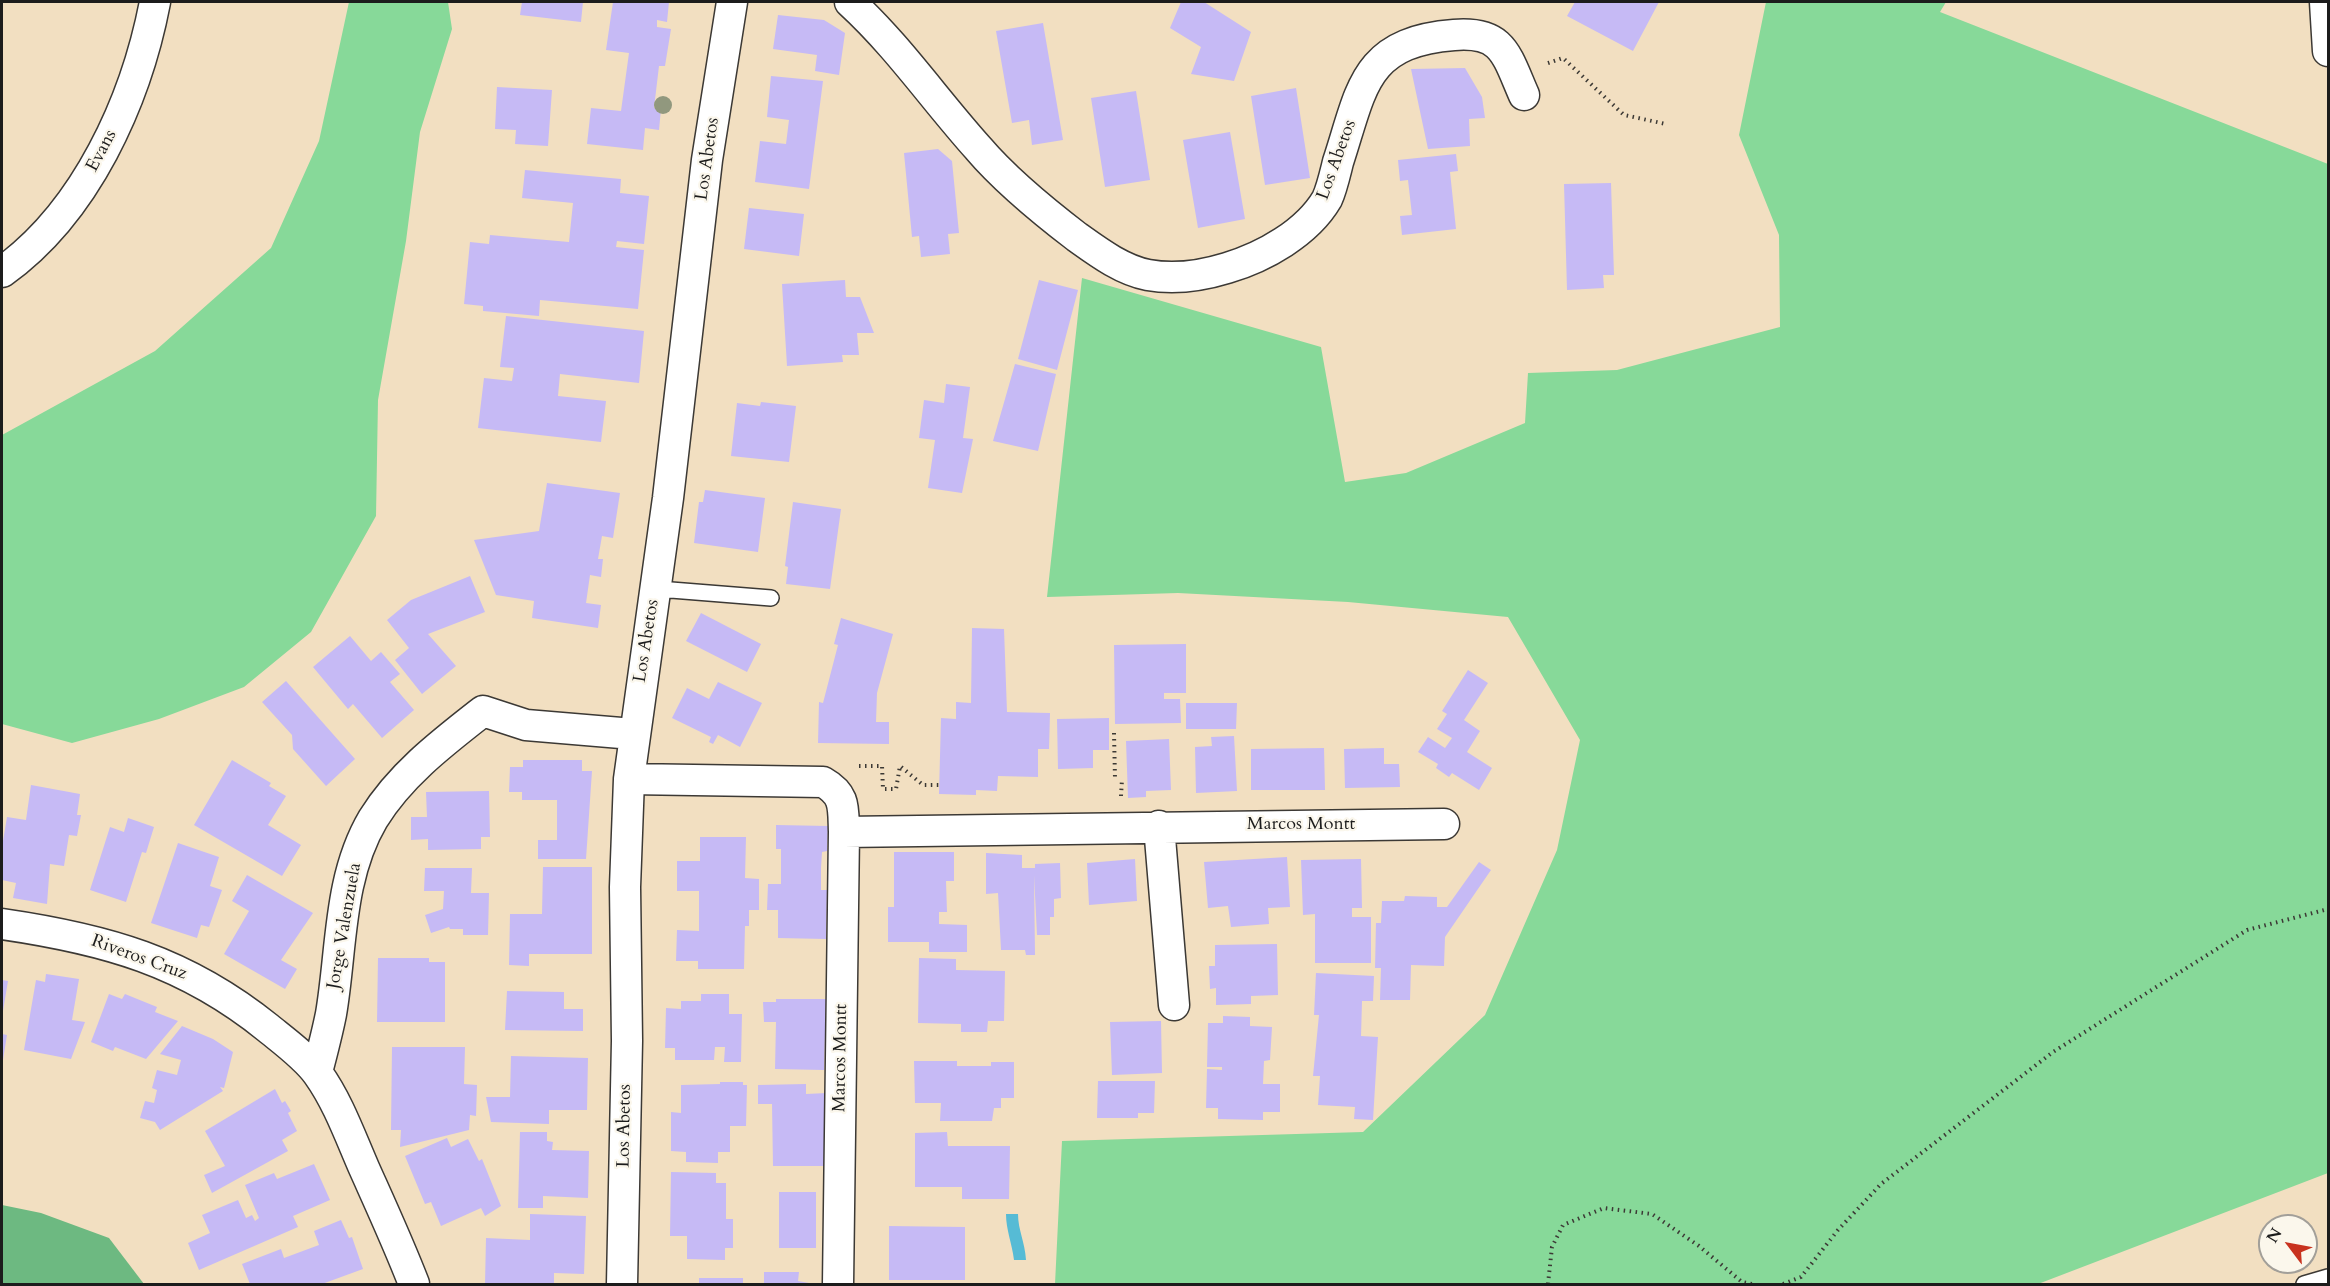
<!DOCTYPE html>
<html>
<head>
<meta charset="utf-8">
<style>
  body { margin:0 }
  #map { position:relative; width:2330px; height:1286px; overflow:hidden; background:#f2dfc1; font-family:Cardo,serif }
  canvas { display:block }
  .frame { position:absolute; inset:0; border:3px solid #1c1c1c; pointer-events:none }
  .north { position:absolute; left:2258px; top:1214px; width:60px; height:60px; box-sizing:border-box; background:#fbf7ec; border:2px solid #a29f99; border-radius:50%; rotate:302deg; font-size:16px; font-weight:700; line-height:24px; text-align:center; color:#1c1c1c }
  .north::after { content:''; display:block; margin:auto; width:21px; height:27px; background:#c8321e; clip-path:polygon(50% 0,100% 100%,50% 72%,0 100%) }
</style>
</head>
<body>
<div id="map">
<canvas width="2330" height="1286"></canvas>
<div class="frame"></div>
<div class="north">N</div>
</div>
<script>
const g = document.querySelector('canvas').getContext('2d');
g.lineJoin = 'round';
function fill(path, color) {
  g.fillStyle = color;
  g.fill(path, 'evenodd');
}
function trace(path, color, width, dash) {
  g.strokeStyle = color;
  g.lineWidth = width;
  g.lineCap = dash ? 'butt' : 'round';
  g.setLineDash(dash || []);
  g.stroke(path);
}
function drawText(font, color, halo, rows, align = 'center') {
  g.font = font + ' Cardo,serif';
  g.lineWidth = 4.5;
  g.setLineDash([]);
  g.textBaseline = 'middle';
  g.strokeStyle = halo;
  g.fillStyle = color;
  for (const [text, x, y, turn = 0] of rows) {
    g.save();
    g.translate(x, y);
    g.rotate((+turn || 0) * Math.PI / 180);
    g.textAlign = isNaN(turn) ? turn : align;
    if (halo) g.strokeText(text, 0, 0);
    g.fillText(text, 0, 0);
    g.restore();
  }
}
const green = new Path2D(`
  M 349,2 L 448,2 L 452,29 L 420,132 L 406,241 L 378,400 L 376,516 L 311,632 L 244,687 L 159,719 L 72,743 L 2,724 L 2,435 L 155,351 L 271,248 L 319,141 Z
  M 1766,2 L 1946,2 L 1940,12 L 2328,164 L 2328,1173 L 2038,1284 L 1055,1284 L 1062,1141 L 1363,1132 L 1485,1015 L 1557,850 L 1580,740 L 1508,617 L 1348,602 L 1178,593 L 1047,597 L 1082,278 L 1321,347 L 1345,482 L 1406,473 L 1525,423 L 1528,373 L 1617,370 L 1780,327 L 1779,235 L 1739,135 Z`);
const forest = new Path2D(`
  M 2,1205 L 41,1213 L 109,1238 L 144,1284 L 2,1284 Z`);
const water = new Path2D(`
  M 1006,1214 L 1018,1214 C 1018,1230 1025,1242 1026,1260 L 1014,1260 C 1012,1243 1006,1230 1006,1214 Z`);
const building = new Path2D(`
  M 522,2 L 583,2 L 581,22 L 520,15 Z
  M 613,2 L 669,2 L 667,22 L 657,20 L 657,27 L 671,29 L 665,66 L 659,66 L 654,108 L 661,109 L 659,130 L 645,128 L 643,150 L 587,144 L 591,108 L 621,111 L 629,53 L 606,50 Z
  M 1181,2 L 1204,2 L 1251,32 L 1234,81 L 1191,74 L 1201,47 L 1170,28 Z
  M 1575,2 L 1659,2 L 1633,51 L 1567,16 Z
  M 778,15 L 824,20 L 845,33 L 839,75 L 815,71 L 817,55 L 773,49 Z
  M 1043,23 L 1063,140 L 1032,145 L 1029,120 L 1012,123 L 996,31 Z
  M 1465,68 L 1482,97 L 1485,118 L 1469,119 L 1470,146 L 1428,149 L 1411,69 Z
  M 771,76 L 823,81 L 809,189 L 755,182 L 760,141 L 786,144 L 789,120 L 767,117 Z
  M 497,87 L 552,90 L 548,146 L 515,144 L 516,130 L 495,129 Z
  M 1296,88 L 1310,178 L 1265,185 L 1251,96 Z
  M 1136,91 L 1150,180 L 1105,187 L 1091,98 Z
  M 1230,132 L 1245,219 L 1198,228 L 1183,140 Z
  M 938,149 L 952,161 L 959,233 L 948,234 L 950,254 L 921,257 L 919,236 L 912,237 L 904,153 Z
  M 1456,154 L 1458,171 L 1450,172 L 1456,229 L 1402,235 L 1400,216 L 1412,215 L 1408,180 L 1400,181 L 1398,160 Z
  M 525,170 L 621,179 L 620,193 L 649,196 L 644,244 L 617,241 L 616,247 L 644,250 L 638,309 L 540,300 L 539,316 L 483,311 L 483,306 L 464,304 L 470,242 L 489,244 L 490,235 L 569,242 L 573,203 L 522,198 Z
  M 1611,183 L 1614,275 L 1603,275 L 1604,288 L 1567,290 L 1564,184 Z
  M 749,208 L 804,214 L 799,256 L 744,249 Z
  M 845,280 L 846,297 L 860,297 L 874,333 L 857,333 L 859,355 L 842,355 L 843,362 L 787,366 L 782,284 Z
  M 1039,280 L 1078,290 L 1057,370 L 1018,359 Z
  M 506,316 L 644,331 L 639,383 L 560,374 L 558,396 L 606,401 L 601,442 L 478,428 L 484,378 L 512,381 L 514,368 L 500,367 Z
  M 1015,364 L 1056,374 L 1038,451 L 993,441 Z
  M 946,384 L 970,387 L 963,438 L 973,439 L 962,493 L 928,488 L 935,440 L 919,438 L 924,400 L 944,403 Z
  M 761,402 L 796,406 L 789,462 L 731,456 L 737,403 L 760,406 Z
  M 547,483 L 620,493 L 613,538 L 602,536 L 598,559 L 603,559 L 601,577 L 590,575 L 586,603 L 601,605 L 598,628 L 532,618 L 534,601 L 496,595 L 474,540 L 539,531 Z
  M 705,490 L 765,498 L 758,552 L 694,543 L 699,502 L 703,502 Z
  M 793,502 L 841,509 L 830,589 L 786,584 L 788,567 L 785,566 Z
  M 470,576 L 485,612 L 428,634 L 456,666 L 422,694 L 395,660 L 409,648 L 387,620 L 411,600 Z
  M 701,613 L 761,644 L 747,672 L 686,641 Z
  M 841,618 L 893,634 L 877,693 L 876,722 L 889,722 L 889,744 L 818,743 L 819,702 L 823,703 L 838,645 L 834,644 Z
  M 972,628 L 1004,629 L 1007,712 L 1050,713 L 1049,749 L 1038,749 L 1038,777 L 998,776 L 997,791 L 976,790 L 976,795 L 939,794 L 941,718 L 956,719 L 956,702 L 971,703 Z
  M 350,636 L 371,661 L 381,652 L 400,674 L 390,682 L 414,710 L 382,738 L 353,704 L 348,709 L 313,667 Z
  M 1186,644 L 1186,693 L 1164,693 L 1164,699 L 1180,699 L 1181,723 L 1115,724 L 1114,645 Z
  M 1468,670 L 1488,683 L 1464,720 L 1480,731 L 1467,752 L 1492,768 L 1479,790 L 1452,773 L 1449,777 L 1436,768 L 1438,764 L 1418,752 L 1428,737 L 1445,748 L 1452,738 L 1437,729 L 1447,714 L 1442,711 Z
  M 286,681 L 355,759 L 326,786 L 293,749 L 292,735 L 262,702 Z
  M 718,682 L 762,703 L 740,747 L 718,735 L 713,744 L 709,742 L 711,737 L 672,718 L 687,688 L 709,699 Z
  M 1186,703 L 1237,703 L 1236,729 L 1186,729 Z
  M 1109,718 L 1109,750 L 1093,750 L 1093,768 L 1058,769 L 1057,719 Z
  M 1234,736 L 1237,791 L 1196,793 L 1195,747 L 1212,746 L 1211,737 Z
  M 1169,739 L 1171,790 L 1146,791 L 1146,797 L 1128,798 L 1126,741 Z
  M 1324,748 L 1325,790 L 1251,790 L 1251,749 Z
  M 1384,748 L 1384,764 L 1399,764 L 1400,787 L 1345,788 L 1344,749 Z
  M 232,760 L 271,783 L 269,786 L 286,796 L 268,825 L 301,845 L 282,876 L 194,825 Z
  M 523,760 L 582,760 L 582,771 L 592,771 L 586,859 L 538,859 L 538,840 L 557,840 L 557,800 L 522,800 L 522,792 L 509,792 L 510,767 L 523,767 Z
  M 31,785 L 80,794 L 77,815 L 81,815 L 77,836 L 69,835 L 64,866 L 50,864 L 47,904 L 13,898 L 16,883 L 2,880 L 2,847 L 7,817 L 26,820 Z
  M 489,791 L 490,837 L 481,837 L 481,849 L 428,850 L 428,839 L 411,840 L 411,817 L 427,817 L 426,792 Z
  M 128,818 L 154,827 L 146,853 L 142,852 L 126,902 L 90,890 L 110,827 L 124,832 Z
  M 776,825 L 828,826 L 827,851 L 822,852 L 821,868 L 821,890 L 827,890 L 826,939 L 778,938 L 778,910 L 767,910 L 768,884 L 781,884 L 781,849 L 776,849 Z
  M 700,837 L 746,837 L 745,878 L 759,879 L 759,910 L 749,910 L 749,926 L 745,926 L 744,969 L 698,969 L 698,961 L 676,961 L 677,930 L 699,931 L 699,891 L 677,891 L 677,861 L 700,861 Z
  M 178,843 L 219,857 L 210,886 L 222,890 L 209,927 L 201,925 L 197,938 L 151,923 Z
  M 894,852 L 954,852 L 954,881 L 946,881 L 947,912 L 939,912 L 939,924 L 967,925 L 967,952 L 929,952 L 929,942 L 888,942 L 888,907 L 894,907 Z
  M 986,853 L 1022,855 L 1022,868 L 1035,868 L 1035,864 L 1060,863 L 1061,898 L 1054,899 L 1054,917 L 1050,917 L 1050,935 L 1037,935 L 1034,875 L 1035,955 L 1026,955 L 1025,950 L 1001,950 L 998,893 L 986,894 Z
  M 1287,857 L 1290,907 L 1268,908 L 1269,924 L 1231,927 L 1228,906 L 1208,908 L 1204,862 Z
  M 1135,859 L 1137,901 L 1089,905 L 1087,863 Z
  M 1361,859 L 1362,908 L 1352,908 L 1352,917 L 1371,917 L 1371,963 L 1315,963 L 1315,914 L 1303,915 L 1301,860 Z
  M 1479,862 L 1491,870 L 1445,937 L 1444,966 L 1411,965 L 1410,1000 L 1380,1000 L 1381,968 L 1375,968 L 1376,923 L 1381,923 L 1382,901 L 1404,901 L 1405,896 L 1437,897 L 1437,907 L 1447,907 Z
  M 543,867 L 592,867 L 592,954 L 529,954 L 529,966 L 509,965 L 510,914 L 542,914 Z
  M 425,868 L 472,868 L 471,893 L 489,893 L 488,935 L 463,935 L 463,929 L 450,929 L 449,927 L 431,933 L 425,915 L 443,909 L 444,891 L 424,891 Z
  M 247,875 L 313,913 L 281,960 L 297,969 L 285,989 L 224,954 L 249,911 L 232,901 Z
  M 1277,944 L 1278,995 L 1251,996 L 1251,1004 L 1216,1005 L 1216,988 L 1210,989 L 1209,966 L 1215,966 L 1215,945 Z
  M 378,958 L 429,958 L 429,962 L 445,962 L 445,1022 L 377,1022 Z
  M 919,958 L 956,959 L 956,970 L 1005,971 L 1004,1021 L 988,1021 L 987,1032 L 961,1032 L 961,1024 L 918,1023 Z
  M 1316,973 L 1374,976 L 1373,1001 L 1362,1001 L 1361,1036 L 1378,1037 L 1373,1120 L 1354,1119 L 1355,1107 L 1318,1105 L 1320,1076 L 1313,1076 L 1319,1015 L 1314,1015 Z
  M 46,974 L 79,979 L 72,1020 L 85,1022 L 71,1059 L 24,1050 L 36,980 L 45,982 Z
  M 2,980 L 8,981 L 3,1011 L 2,1010 Z
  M 507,991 L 564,992 L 564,1009 L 583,1009 L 583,1031 L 505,1030 Z
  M 109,994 L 122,999 L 125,994 L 157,1007 L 155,1012 L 178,1021 L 146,1059 L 115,1047 L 113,1051 L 91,1042 Z
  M 701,994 L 729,994 L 729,1014 L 742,1014 L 741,1062 L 724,1062 L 725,1047 L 715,1047 L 714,1060 L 675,1060 L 675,1048 L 665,1048 L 666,1008 L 681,1009 L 681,1001 L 701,1001 Z
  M 776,999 L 826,999 L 824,1070 L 775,1069 L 776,1022 L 764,1022 L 763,1002 L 776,1002 Z
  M 1223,1016 L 1250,1017 L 1250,1026 L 1272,1027 L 1270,1060 L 1264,1061 L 1263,1084 L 1280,1084 L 1280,1112 L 1263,1112 L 1263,1120 L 1218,1119 L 1218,1108 L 1206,1108 L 1207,1069 L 1222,1070 L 1222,1067 L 1207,1067 L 1208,1023 L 1223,1023 Z
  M 1161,1021 L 1162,1073 L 1112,1075 L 1110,1022 Z
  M 182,1026 L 213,1039 L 233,1052 L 224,1088 L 220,1087 L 223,1091 L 160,1130 L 155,1122 L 140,1118 L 145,1101 L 154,1103 L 157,1090 L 152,1088 L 157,1070 L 177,1075 L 181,1060 L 160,1054 Z
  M 2,1034 L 7,1035 L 3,1060 L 2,1059 Z
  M 392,1047 L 465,1047 L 464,1084 L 477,1085 L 476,1116 L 470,1115 L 469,1130 L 400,1147 L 401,1130 L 391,1130 Z
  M 511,1056 L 588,1058 L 587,1110 L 549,1110 L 549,1124 L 491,1122 L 486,1097 L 510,1097 Z
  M 914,1061 L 957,1061 L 957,1066 L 991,1066 L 991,1062 L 1014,1062 L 1014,1098 L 1001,1098 L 1001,1108 L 994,1108 L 992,1121 L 940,1121 L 941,1103 L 915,1103 Z
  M 1098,1081 L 1155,1081 L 1154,1113 L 1138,1113 L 1138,1118 L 1097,1118 Z
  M 720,1082 L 743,1082 L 743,1085 L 747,1085 L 746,1126 L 730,1126 L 730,1152 L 718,1152 L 718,1163 L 686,1162 L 686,1152 L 671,1151 L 671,1112 L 681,1113 L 681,1085 L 720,1084 Z
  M 806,1084 L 806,1094 L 827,1093 L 826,1166 L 773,1166 L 772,1104 L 758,1104 L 758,1085 Z
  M 275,1089 L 282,1103 L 285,1101 L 291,1111 L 288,1113 L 297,1131 L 282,1140 L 288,1151 L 212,1193 L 204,1175 L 225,1166 L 205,1131 Z
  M 520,1132 L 547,1132 L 547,1141 L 553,1142 L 552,1150 L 589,1151 L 588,1198 L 543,1196 L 543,1208 L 518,1208 Z
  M 947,1132 L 948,1146 L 1010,1146 L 1009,1199 L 962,1199 L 962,1187 L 915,1187 L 915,1133 Z
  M 447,1138 L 451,1147 L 468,1139 L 479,1161 L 482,1159 L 501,1206 L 485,1216 L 481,1208 L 441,1226 L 431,1202 L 425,1204 L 405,1156 Z
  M 314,1164 L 330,1200 L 293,1216 L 298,1227 L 199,1270 L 188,1243 L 210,1233 L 202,1215 L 238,1200 L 246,1218 L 252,1215 L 255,1221 L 259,1218 L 245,1185 L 274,1173 L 277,1179 Z
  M 671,1172 L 716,1173 L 716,1183 L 726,1183 L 726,1219 L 733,1219 L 733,1248 L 725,1248 L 725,1260 L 687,1259 L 687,1236 L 670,1236 Z
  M 779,1192 L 816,1192 L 816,1248 L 779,1248 Z
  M 530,1214 L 586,1216 L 584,1274 L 554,1273 L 554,1284 L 485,1284 L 486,1238 L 530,1240 Z
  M 341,1220 L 349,1238 L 352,1237 L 363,1269 L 322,1284 L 250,1284 L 242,1264 L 281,1249 L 284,1258 L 319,1245 L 314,1231 Z
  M 889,1226 L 965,1227 L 965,1280 L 889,1280 Z
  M 764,1272 L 799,1272 L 798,1281 L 809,1283 L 764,1284 Z
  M 699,1278 L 743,1278 L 743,1284 L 699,1284 Z`);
const path = new Path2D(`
  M 1548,63 L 1563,58 L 1624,115 L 1666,124
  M 1114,733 L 1115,779
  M 859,766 L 882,766 L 883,789 L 896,789 L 900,766 L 923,785 L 939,785
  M 1121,796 L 1122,779
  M 1548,1284 L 1552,1247 L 1563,1225 L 1604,1208 L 1652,1214 L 1699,1246 L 1742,1282 L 1752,1284
  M 1783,1284 L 1801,1277 L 1838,1230 L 1881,1184 L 2053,1052 L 2247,930 L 2328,909`);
const service = new Path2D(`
  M 654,591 L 671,590 L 771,598
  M 2304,1284 L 2328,1277`);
const minor = new Path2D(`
  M 850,2 C 898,46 934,99 978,148 C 1006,181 1043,211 1077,237 C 1098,252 1122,270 1148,275 C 1175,280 1201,276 1227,268 C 1264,257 1307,233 1327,199 C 1332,188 1335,174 1338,162 C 1362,89 1363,42 1454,35 C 1503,31 1506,54 1524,95
  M 2325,2 L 2328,51
  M 2,272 C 86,212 136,101 155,2
  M 629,779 L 823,782 C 846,795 843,808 844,832 L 838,1284
  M 1159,826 L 1174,1005
  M 844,832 L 1444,824
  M 2,924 C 105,939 185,961 268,1028 C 284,1041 306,1057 318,1074 C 338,1102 350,1136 364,1168 C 381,1206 399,1245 414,1284
  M 317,1072 C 322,1053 327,1034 331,1014 C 342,950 338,878 373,819 C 400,775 442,743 483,711 L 526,725 L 633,734
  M 622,1284 L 627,1041 L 625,887 L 629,779 L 668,498 L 707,160 L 732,2`);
const trees = [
  [663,105]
];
const streetNames = [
  ["Evans",102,151,-62],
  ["Los Abetos",708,159,-82],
  ["Los Abetos",1337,160,-70],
  ["Los Abetos",647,641,-81],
  ["Marcos Montt",1301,825],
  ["Jorge Valenzuela",345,926,-80],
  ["Riveros Cruz",139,958,20],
  ["Marcos Montt",841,1058,-89],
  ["Los Abetos",625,1126,-89]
];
fill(green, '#87d999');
fill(forest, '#6db981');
fill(water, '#56bbd5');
fill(building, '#c6baf5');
trace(service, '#3c3935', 18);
trace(minor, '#3c3935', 33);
trace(path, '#3c3935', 4, [1.5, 4.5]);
trace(service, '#fff', 15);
trace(minor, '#fff', 30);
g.fillStyle = '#91987e';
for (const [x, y] of trees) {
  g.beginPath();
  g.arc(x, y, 9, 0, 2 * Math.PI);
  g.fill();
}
drawText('18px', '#1c1c1c', '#fbf7ec', streetNames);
</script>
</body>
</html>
